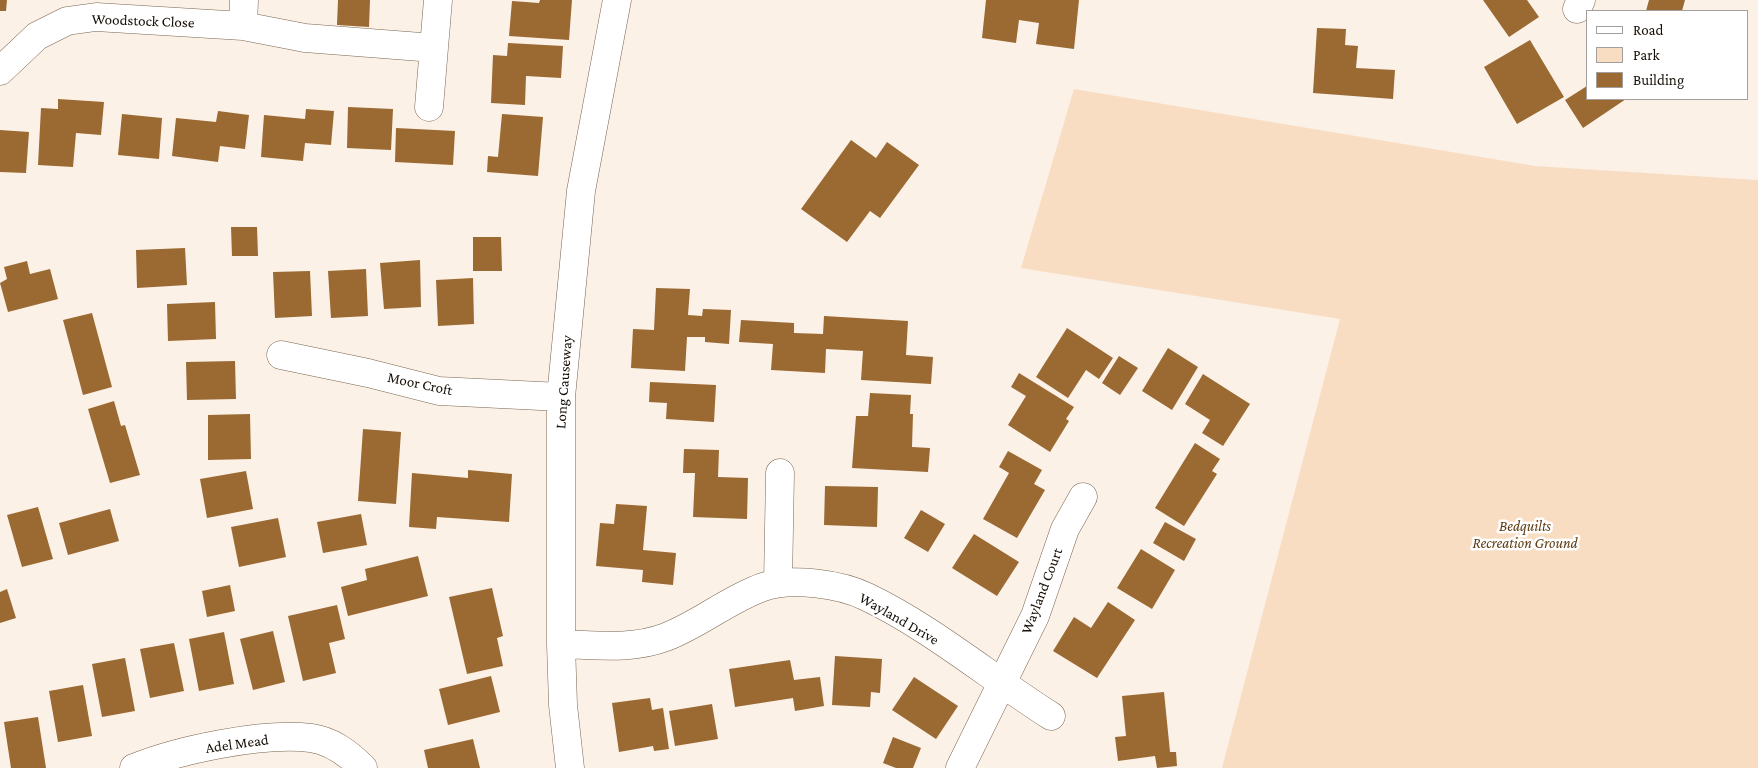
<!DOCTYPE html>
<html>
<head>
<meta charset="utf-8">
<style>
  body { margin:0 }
  #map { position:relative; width:1758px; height:768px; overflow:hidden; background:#fbf1e7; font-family:"Crimson Pro",serif }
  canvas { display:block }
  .legend { position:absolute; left:1586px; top:10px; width:162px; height:90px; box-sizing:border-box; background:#fff; border:1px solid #a29f9c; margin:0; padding:6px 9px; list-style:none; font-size:15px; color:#170f07 }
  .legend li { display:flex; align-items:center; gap:10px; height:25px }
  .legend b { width:25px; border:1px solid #a29f9c }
</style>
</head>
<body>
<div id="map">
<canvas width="1758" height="768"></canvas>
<ul class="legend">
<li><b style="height:6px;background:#fff"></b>Road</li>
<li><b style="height:14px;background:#f8ddc3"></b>Park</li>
<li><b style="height:14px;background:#9b6932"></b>Building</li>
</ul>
</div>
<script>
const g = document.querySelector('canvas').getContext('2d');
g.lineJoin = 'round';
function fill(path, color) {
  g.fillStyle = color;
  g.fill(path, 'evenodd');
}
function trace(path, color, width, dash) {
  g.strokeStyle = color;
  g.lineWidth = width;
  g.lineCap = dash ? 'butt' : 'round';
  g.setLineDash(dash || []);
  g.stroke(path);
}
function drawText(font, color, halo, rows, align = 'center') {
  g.font = font + ' "Crimson Pro",serif';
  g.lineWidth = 5;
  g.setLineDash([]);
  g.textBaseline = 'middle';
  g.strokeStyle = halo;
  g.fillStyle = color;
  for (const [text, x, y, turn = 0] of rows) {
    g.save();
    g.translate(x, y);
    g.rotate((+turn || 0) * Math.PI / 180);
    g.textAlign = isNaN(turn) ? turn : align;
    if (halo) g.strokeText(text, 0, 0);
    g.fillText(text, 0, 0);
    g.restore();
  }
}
const green = new Path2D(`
  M 1074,89 L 1535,166 L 1758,180 L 1758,768 L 1222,768 L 1340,319 L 1021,268 Z`);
const building = new Path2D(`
  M 0,0 L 7,0 L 6,11 L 0,11 Z
  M 338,0 L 370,0 L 369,27 L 337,25 Z
  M 540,0 L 572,0 L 569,40 L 509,36 L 512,1 L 539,3 Z
  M 986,0 L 1079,0 L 1074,49 L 1036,44 L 1039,23 L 1019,20 L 1016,43 L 982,38 Z
  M 1483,0 L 1527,0 L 1539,17 L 1509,37 Z
  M 1649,0 L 1685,0 L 1682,11 L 1646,11 Z
  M 1317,28 L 1346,29 L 1345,45 L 1358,46 L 1356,68 L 1395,70 L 1393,99 L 1313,93 Z
  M 1530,40 L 1564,97 L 1517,124 L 1484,67 Z
  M 508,43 L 563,46 L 561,78 L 526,76 L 525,105 L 491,103 L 493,55 L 507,56 Z
  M 1587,86 L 1587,99 L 1626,99 L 1583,128 L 1565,100 Z
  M 58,99 L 104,102 L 101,135 L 76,133 L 73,167 L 38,165 L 41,108 L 58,109 Z
  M 348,107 L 393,109 L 391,150 L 347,148 Z
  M 306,109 L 334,111 L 331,145 L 305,143 L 303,161 L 261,157 L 264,115 L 305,119 Z
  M 218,111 L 249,115 L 245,149 L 220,146 L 218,162 L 172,156 L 176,118 L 216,122 Z
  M 122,114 L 162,118 L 159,159 L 118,155 Z
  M 502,114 L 543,117 L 538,176 L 487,172 L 488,156 L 498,157 Z
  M 396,128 L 455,131 L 453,165 L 395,162 Z
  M 0,130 L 29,132 L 26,173 L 0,172 Z
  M 851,140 L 876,158 L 887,142 L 919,165 L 880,218 L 870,211 L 847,242 L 801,209 Z
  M 231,227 L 257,227 L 258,256 L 232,256 Z
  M 473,237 L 501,237 L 502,271 L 473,271 Z
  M 185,248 L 187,285 L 137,288 L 136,250 Z
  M 420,260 L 421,307 L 384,309 L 380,263 Z
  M 27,261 L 30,274 L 50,269 L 58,299 L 8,312 L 0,283 L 7,279 L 4,267 Z
  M 366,269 L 368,316 L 331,318 L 328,271 Z
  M 310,271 L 312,316 L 275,318 L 273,272 Z
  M 473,278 L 474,324 L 438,326 L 436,280 Z
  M 656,288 L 690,289 L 688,315 L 702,316 L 703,309 L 731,310 L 729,344 L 705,342 L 705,337 L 687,337 L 685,371 L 631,368 L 633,329 L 654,330 Z
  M 215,302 L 216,339 L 168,341 L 167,304 Z
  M 92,313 L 112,387 L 83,395 L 63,320 Z
  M 824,316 L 908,321 L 906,355 L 933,357 L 931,384 L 861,380 L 863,351 L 826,349 L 825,373 L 771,370 L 773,344 L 739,342 L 741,320 L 794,323 L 794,333 L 823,334 Z
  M 1067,328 L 1113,358 L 1099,379 L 1086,370 L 1068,398 L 1036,377 Z
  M 1168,348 L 1198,367 L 1172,410 L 1142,391 Z
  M 1119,356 L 1138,368 L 1120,395 L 1102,383 Z
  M 235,361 L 236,399 L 187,400 L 186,362 Z
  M 1019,373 L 1074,407 L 1066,419 L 1069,421 L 1050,452 L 1008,425 L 1026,396 L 1011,387 Z
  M 1203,374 L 1250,404 L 1223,446 L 1202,433 L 1210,420 L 1185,404 Z
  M 650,382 L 716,385 L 714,422 L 666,419 L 667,403 L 649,402 Z
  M 870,393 L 911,395 L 910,414 L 913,414 L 912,447 L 930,448 L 928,472 L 852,468 L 856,416 L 868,416 Z
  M 114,401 L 121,426 L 125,425 L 140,475 L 110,483 L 88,409 Z
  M 250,414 L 251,459 L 208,460 L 208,415 Z
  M 363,429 L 401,432 L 396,504 L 358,501 Z
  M 1195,443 L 1220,459 L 1212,471 L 1217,474 L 1184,526 L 1155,508 Z
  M 684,449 L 719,450 L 718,477 L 748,478 L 747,519 L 693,517 L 695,473 L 683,473 Z
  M 1008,451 L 1042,470 L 1034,484 L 1045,490 L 1017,538 L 983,519 L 1009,473 L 999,467 Z
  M 468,470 L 512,474 L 509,522 L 437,517 L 436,529 L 409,527 L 412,473 L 468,478 Z
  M 246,471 L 253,509 L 207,518 L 200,479 Z
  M 825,486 L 878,487 L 877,527 L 824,525 Z
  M 616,504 L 647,506 L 643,550 L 676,553 L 673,585 L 642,582 L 643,570 L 596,566 L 600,523 L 614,524 Z
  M 38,507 L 53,559 L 22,567 L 7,515 Z
  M 110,509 L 119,541 L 68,555 L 59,523 Z
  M 921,510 L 945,524 L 928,552 L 904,538 Z
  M 361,514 L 367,545 L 323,553 L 317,522 Z
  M 278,518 L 286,557 L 239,567 L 231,527 Z
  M 1165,522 L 1196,539 L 1184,561 L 1153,543 Z
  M 974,534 L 1019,562 L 997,596 L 952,568 Z
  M 1141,549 L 1175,570 L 1152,609 L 1117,588 Z
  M 418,556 L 428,596 L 348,616 L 341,587 L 367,580 L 365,569 Z
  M 230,585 L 235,611 L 207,617 L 202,591 Z
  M 492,588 L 503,636 L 497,638 L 503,666 L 467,674 L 449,597 Z
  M 7,589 L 16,618 L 0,623 L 0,592 Z
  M 1108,602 L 1135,620 L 1097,678 L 1053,651 L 1074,617 L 1091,628 Z
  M 337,605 L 345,639 L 329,643 L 336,673 L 303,681 L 288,616 Z
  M 273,631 L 285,682 L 253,690 L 240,639 Z
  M 224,632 L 234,684 L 199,691 L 189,639 Z
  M 174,643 L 184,691 L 150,698 L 140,649 Z
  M 835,656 L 882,659 L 880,693 L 871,692 L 870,707 L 832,705 Z
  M 125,658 L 135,711 L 102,717 L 92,664 Z
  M 790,660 L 794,680 L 820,677 L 824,706 L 795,711 L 793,698 L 735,707 L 729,669 Z
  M 491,676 L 500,712 L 448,725 L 439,689 Z
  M 914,677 L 958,706 L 936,739 L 892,710 Z
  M 83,685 L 92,736 L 58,742 L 49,691 Z
  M 1164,692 L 1170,752 L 1176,752 L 1177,766 L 1157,768 L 1155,756 L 1118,761 L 1115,737 L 1126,736 L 1122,696 Z
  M 650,698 L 652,710 L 663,708 L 669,749 L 654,751 L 653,746 L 619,752 L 612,703 Z
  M 712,704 L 718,739 L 675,746 L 669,711 Z
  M 38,717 L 46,768 L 11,768 L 4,722 Z
  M 893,737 L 921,748 L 913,768 L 896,768 L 883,763 Z
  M 473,739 L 480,768 L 428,768 L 424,750 Z`);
const minor = new Path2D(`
  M 1577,9 L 1581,0
  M 243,26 L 244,0
  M 0,71 L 37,36 L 67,21 L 96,17 L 243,26 L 305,38 L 434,48
  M 429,107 L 438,0
  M 281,355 L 368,373 L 439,391 L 561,397
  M 778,583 L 780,473
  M 561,644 C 596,645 632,650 666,637 C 700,624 729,599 763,587 C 791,577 841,584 867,597 C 930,627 991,678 1051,716
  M 134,768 C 178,750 263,732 311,738 C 332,741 348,753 363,768
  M 570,768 L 563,705 L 561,644 L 561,397 L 581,191 L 617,0
  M 960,768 L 1035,616 L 1065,529 L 1083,497`);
const streetNames = [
  ["Woodstock Close",143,21,2],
  ["Long Causeway",564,382,-86],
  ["Moor Croft",420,384,12],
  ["Wayland Court",1042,591,-69],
  ["Wayland Drive",899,619,30],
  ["Adel Mead",237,744,-8]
];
const parkNames = [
  ["Bedquilts",1525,526],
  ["Recreation Ground",1525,543]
];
fill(green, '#f8ddc3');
fill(building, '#9b6932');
trace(minor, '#7b654f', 29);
trace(minor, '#fff', 28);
drawText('15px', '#170f07', '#fff', streetNames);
drawText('italic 15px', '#5e3b10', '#fff', parkNames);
</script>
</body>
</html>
